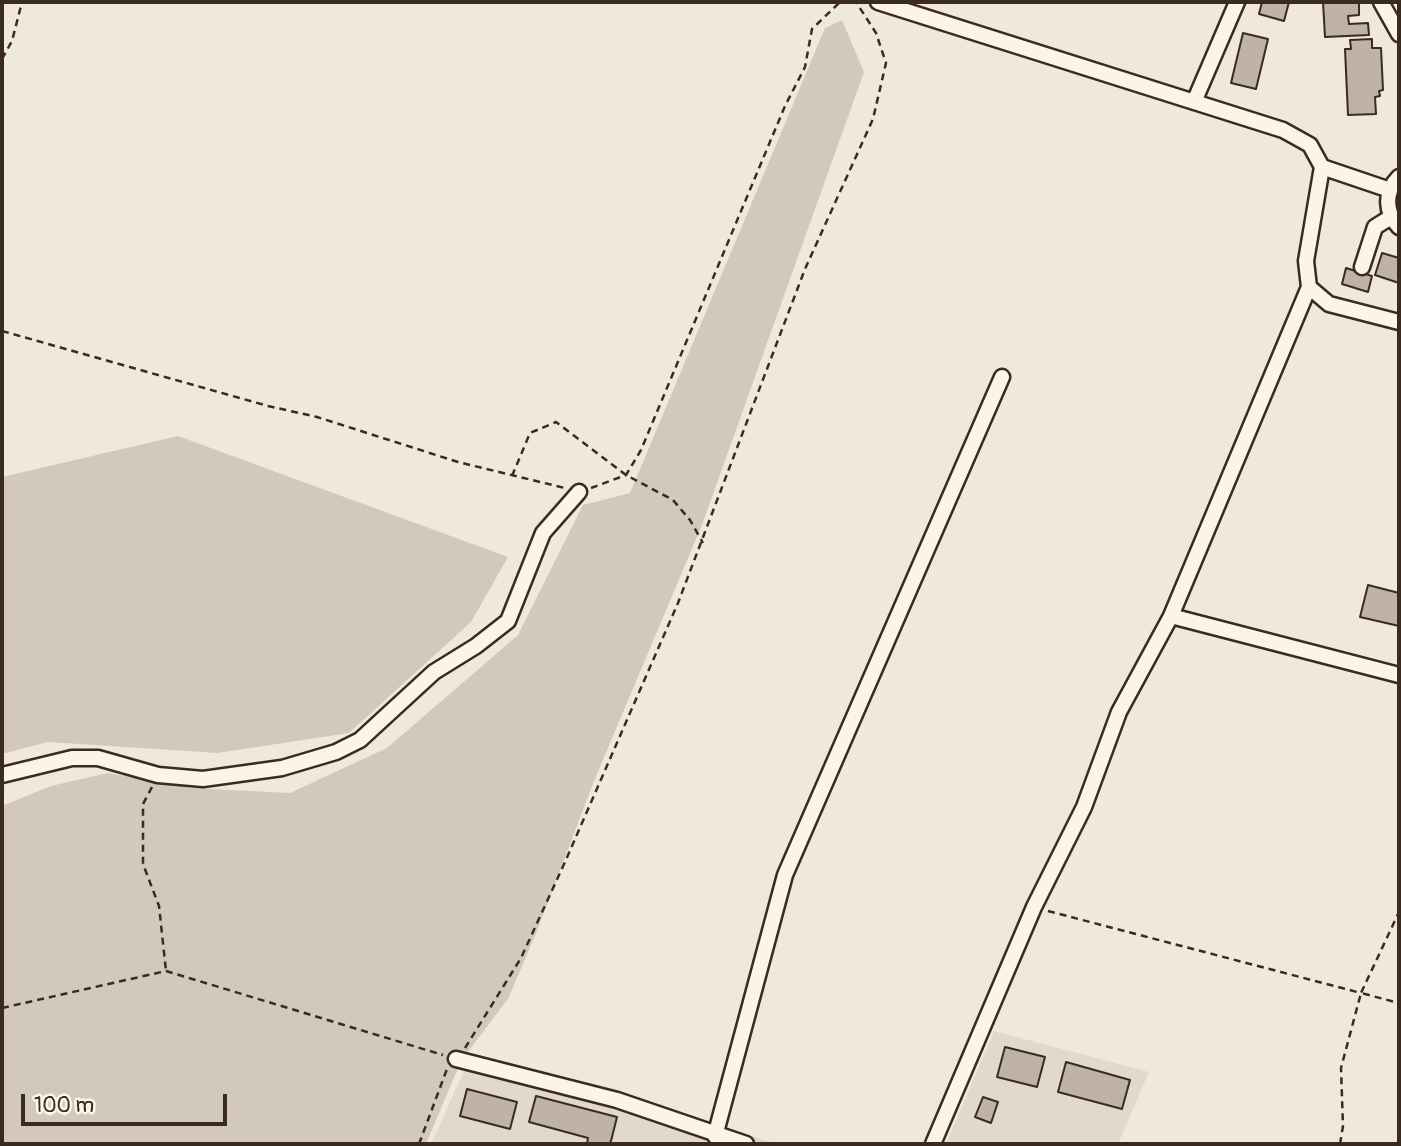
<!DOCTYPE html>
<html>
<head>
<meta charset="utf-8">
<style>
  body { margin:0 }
  #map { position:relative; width:1401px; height:1146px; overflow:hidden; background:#f0e9d9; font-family:Pangolin,sans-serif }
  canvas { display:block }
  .frame { position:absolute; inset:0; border:4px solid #3b2a1e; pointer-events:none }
  .scale { position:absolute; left:21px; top:1094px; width:206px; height:32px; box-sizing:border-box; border:4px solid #3b2a1e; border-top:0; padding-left:9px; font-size:21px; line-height:24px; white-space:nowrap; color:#3b2a1e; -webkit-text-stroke:5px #fcf5e5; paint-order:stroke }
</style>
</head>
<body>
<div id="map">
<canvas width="1401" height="1146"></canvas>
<div class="frame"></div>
<div class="scale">100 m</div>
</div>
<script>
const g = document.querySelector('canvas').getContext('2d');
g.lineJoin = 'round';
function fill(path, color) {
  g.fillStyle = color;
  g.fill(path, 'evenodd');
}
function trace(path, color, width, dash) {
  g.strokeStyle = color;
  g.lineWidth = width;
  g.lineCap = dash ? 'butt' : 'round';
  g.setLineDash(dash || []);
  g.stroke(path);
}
const built = new Path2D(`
  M 994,1031 L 1149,1072 L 1118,1144 L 946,1144 Z
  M 465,1069 L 621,1107 L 629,1098 L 777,1144 L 431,1144 Z`);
const green = new Path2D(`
  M 842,20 L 864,72 L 702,525 L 594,781 L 537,931 L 508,999 L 461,1061 L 426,1144 L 2,1144 L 2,806 L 51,786 L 108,773 L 192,788 L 290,793 L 387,748 L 518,635 L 583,505 L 630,493 L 825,28 Z
  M 178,436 L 508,557 L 471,622 L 349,733 L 217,753 L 48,742 L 2,754 L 2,477 Z`);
const building = new Path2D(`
  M 1262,2 L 1289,2 L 1284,21 L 1259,14 Z
  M 1323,2 L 1359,2 L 1359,15 L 1348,16 L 1349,24 L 1368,23 L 1369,35 L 1325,37 Z
  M 1243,33 L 1268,39 L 1256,89 L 1231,83 Z
  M 1372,39 L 1372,48 L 1381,48 L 1383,90 L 1379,91 L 1380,96 L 1375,97 L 1376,114 L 1348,115 L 1345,49 L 1351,49 L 1350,40 Z
  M 1382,253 L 1399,258 L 1399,283 L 1375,275 Z
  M 1346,268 L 1372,276 L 1368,292 L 1342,284 Z
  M 1368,585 L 1399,593 L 1399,626 L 1360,617 Z
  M 1005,1047 L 1045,1057 L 1037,1087 L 997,1077 Z
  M 1066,1062 L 1130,1080 L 1122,1109 L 1058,1092 Z
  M 467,1089 L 517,1102 L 510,1129 L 460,1116 Z
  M 536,1096 L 617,1117 L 611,1141 L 609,1144 L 587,1144 L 588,1138 L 529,1122 Z
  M 983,1097 L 998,1102 L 991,1123 L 975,1117 Z`);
const path = new Path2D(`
  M 2,59 L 12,41 L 22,2
  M 2,331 L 268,406 L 317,417 L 458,462 L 565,488
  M 512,476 L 530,433 L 556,422 L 626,475 L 673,500 L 690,520 L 703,543
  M 591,488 L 626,475 L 641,450 L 785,106 L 805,67 L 812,29 L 840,2
  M 152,787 L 143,804 L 143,864 L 159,906 L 166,971
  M 1048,911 L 1361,993 L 1399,912
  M 2,1008 L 166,971 L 443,1055
  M 465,1048 L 521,958 L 565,862 L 678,603 L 805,269 L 873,119 L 886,63 L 876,33 L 856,2
  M 419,1144 L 447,1069
  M 1340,1144 L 1343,1126 L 1341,1068 L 1361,993 L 1399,1003`);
const minor = new Path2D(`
  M 878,2 L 1283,130 L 1310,145 L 1322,167 L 1390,190
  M 1381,2 L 1399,34
  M 1194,102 L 1237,2
  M 1322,167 L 1306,261 L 1309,287 L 1329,304 L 1399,322
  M 1399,177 C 1384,192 1385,212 1399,227
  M 1362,267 L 1375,227 L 1391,217
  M 1171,616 L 1399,675
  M 2,775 L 72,758 L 98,758 L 158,775 L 203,779 L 282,768 L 336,752 L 360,740 L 434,672 L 476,646 L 508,621 L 543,533 L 579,492
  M 456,1059 L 617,1100 L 746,1144
  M 715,1136 L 785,875 L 1002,377
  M 933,1144 L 1034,907 L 1084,807 L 1119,712 L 1171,616 L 1309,287`);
fill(built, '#e1d9c9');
fill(green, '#d2c9ba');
fill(building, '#beb3a4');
trace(building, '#3b2a1e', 2);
trace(minor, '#3b2a1e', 19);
trace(path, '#3b2a1e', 2.5, [7, 5]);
trace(minor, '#fcf5e5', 14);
</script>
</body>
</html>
